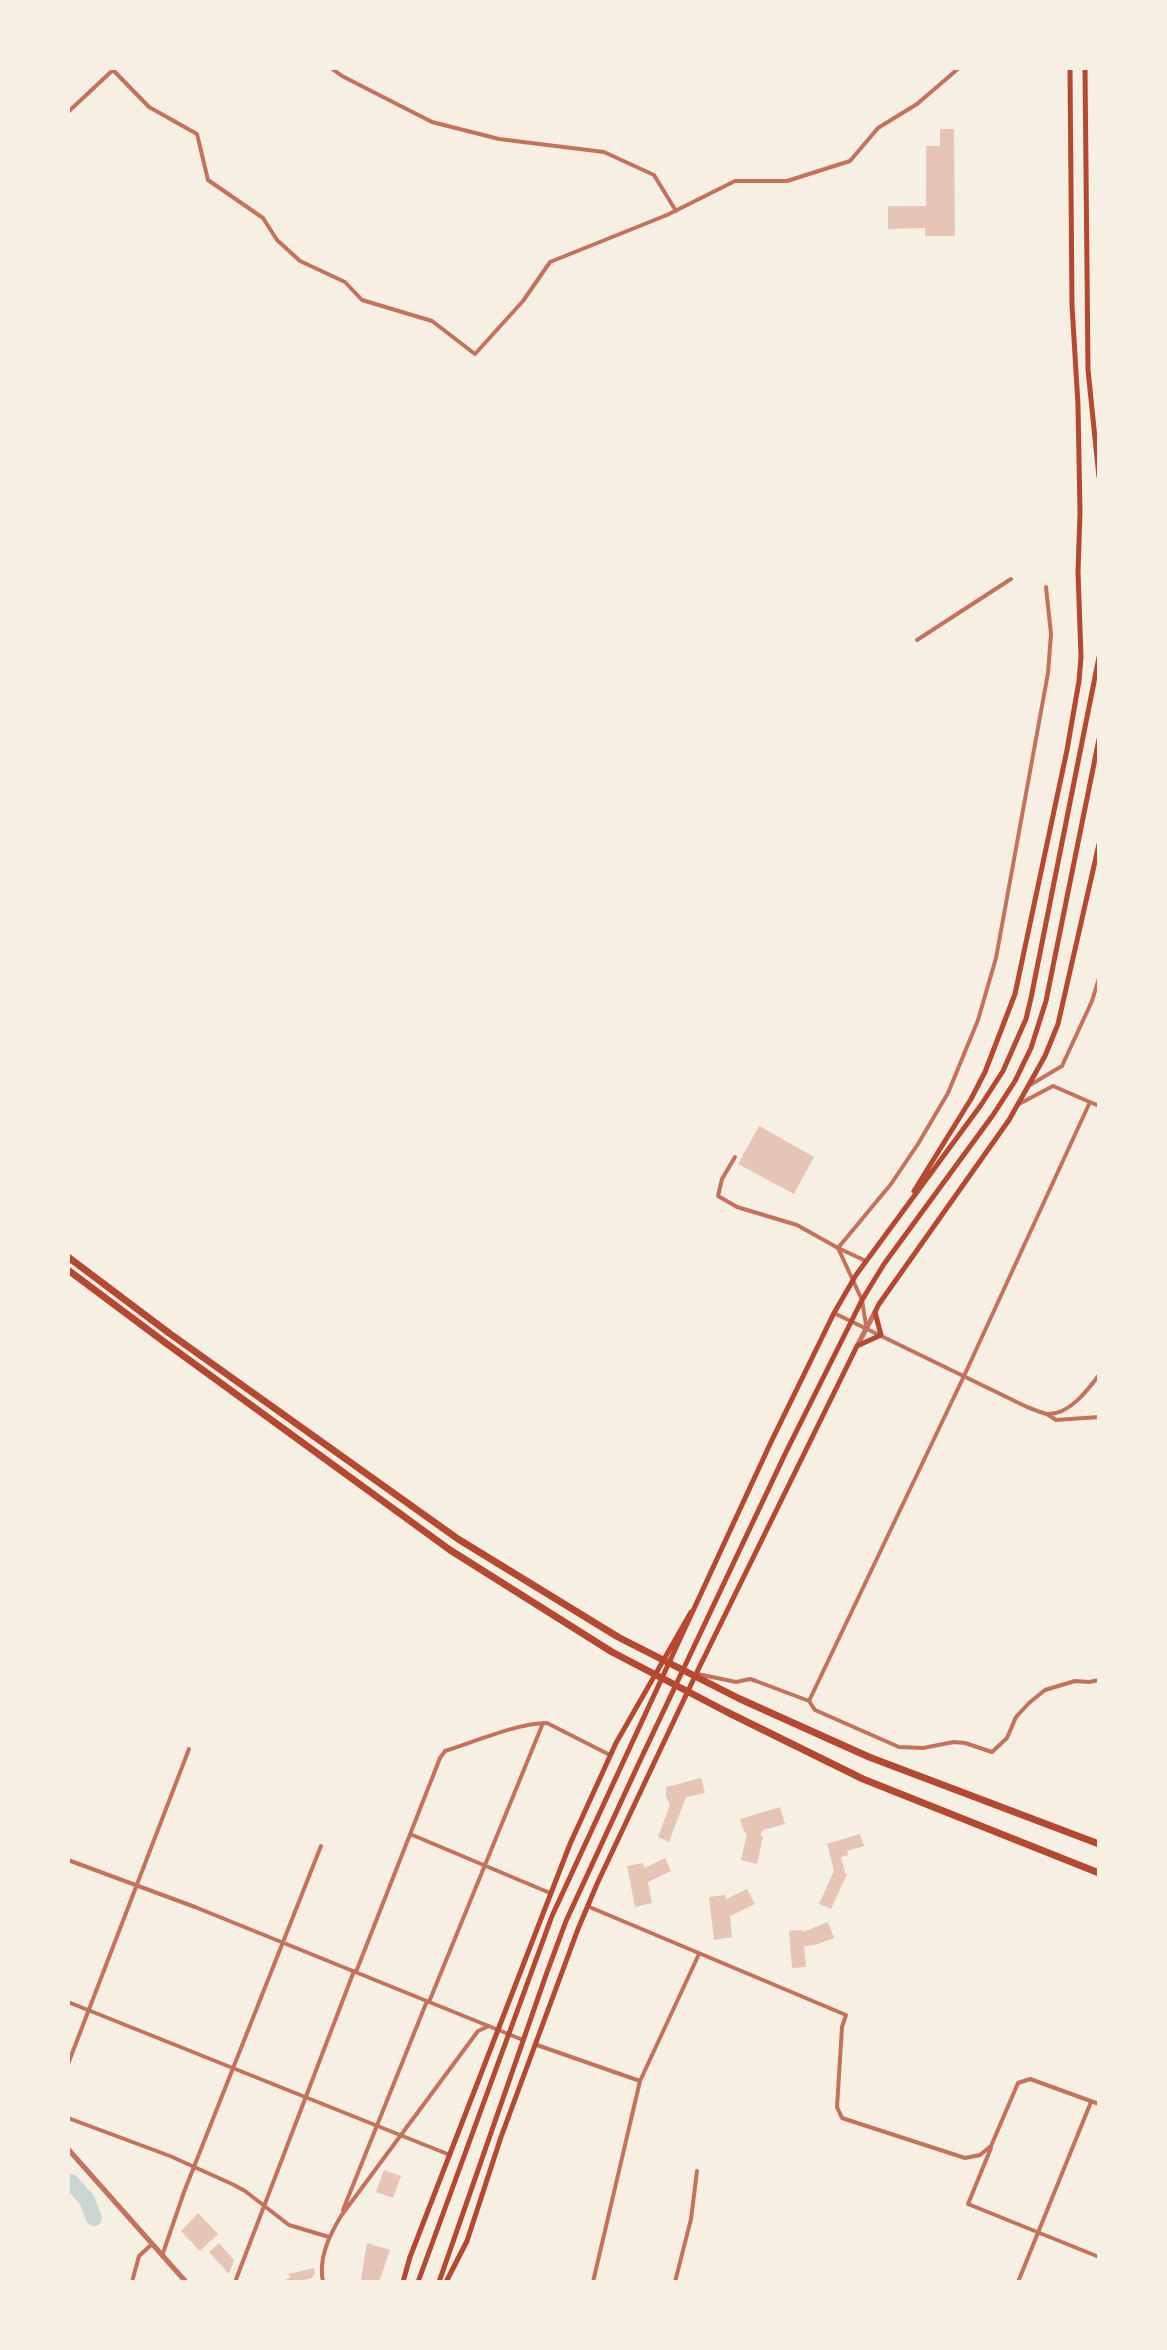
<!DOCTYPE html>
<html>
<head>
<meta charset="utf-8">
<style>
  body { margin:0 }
  #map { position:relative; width:1167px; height:2350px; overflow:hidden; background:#f6efe4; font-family:Jost,sans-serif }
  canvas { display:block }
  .frame { position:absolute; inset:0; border:70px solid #f6efe4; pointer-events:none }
</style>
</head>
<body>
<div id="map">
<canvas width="1167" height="2350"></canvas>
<div class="frame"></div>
</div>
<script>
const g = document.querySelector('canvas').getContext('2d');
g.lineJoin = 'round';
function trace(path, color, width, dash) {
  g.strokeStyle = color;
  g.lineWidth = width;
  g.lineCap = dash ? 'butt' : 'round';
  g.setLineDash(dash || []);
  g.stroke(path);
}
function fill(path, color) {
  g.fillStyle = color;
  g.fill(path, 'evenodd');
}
const river = new Path2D(`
  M 68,2182 L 71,2182 L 87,2200 L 94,2218`);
const building = new Path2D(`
  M 940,129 L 954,129 L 955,236 L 925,236 L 925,228 L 888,229 L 888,206 L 926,206 L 926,146 L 940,146 Z
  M 759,1126 L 814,1157 L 794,1194 L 738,1164 Z
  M 701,1778 L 705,1793 L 686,1797 L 669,1842 L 658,1837 L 670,1805 L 666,1797 L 666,1787 Z
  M 780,1807 L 785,1824 L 763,1830 L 760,1835 L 763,1837 L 757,1864 L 741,1860 L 747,1834 L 744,1831 L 740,1819 Z
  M 860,1834 L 864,1846 L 847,1851 L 848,1855 L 841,1857 L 845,1873 L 847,1874 L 831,1909 L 819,1904 L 834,1871 L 827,1844 Z
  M 665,1858 L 671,1871 L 648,1882 L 652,1903 L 635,1907 L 627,1866 L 643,1863 L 644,1868 Z
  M 747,1889 L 755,1904 L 730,1916 L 732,1937 L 714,1940 L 709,1897 L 725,1895 L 726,1899 Z
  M 828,1922 L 834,1938 L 815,1945 L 804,1946 L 806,1967 L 792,1968 L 789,1931 L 803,1930 L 803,1932 Z
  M 384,2170 L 401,2176 L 393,2198 L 376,2192 Z
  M 198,2213 L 218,2234 L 200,2251 L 181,2231 Z
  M 219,2243 L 234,2260 L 229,2274 L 209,2252 Z
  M 367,2243 L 390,2250 L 379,2282 L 361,2280 Z
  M 314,2268 L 315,2273 L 312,2278 L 295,2282 L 277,2282 L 290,2278 L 289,2274 Z`);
const minor = new Path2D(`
  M 331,68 L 342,76 L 432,122 L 499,139 L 604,152 L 654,175 L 676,211
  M 113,70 L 149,107 L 197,134 L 208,180 L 263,218 L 277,240 L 300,261 L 345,282 L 362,300 L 432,321 L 475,354 L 523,301 L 550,262 L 667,215 L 735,181 L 787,181 L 850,161 L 878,128 L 917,104 L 959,68
  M 68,112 L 113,70
  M 917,640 L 1011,579
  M 1030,1085 L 1062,1066 L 1092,1001 L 1099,978
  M 1019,1104 L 1053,1086 L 1099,1106
  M 735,1157 L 722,1179 L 718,1196 L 737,1207 L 797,1225 L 838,1248 L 862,1300 L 866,1325
  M 866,1261 L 838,1248 L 891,1184 L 918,1144 L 948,1093 L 978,1020 L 996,958 L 1048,673 L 1051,634 L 1046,587
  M 834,1313 L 1027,1407 C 1033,1409 1041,1413 1047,1414 C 1069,1415 1087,1391 1099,1375
  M 1047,1414 L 1056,1420 L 1099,1417
  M 698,1674 L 736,1682 L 750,1679 L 756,1681 L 809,1701 L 815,1710 L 899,1747 L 923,1748 L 954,1742 L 965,1743 L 992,1752 L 1007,1738 L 1016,1717 L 1029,1703 L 1045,1690 L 1075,1681 L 1089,1682 L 1099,1680
  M 809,1701 L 964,1376 L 1090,1102
  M 410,1834 L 550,1893
  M 68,1860 L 195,1907 L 523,2040
  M 587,1906 L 846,2015 L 842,2027 L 837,2107 L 842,2118 L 965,2158 L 980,2155 L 991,2146 L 1018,2083 L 1030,2079 L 1099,2104
  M 356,1972 L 440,1758 L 445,1751 C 474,1742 518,1723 547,1723 L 610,1755
  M 68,2002 L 450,2155
  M 429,2002 L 543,1723
  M 537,2045 L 640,2081
  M 68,2064 L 189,1749
  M 68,2118 L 170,2156 L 232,2184 L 245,2191 L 289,2225 L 329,2237
  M 991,2148 L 968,2204 L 1099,2257
  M 343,2210 L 427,2001
  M 162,2256 L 184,2192 L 321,1846
  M 132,2282 L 139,2256 L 151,2245
  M 235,2282 L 354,1971
  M 323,2282 C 318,2259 329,2236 341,2216 L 478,2031 L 489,2026
  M 593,2282 L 640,2081 L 699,1954
  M 675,2282 L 691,2219 L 697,2171
  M 1018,2282 L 1091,2102`);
const tertiary = new Path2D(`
  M 857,1346 L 875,1312
  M 68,2149 L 186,2282`);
const secondary = new Path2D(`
  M 1085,68 L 1088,370 L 1099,477
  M 914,1191 L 971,1099 L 985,1072 L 1015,994 L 1067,750 L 1079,681 L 1081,657 L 1078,572 L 1080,513 L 1078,405 L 1072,305 L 1070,68
  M 403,2282 L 410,2257 L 570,1844 L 616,1743 L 691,1612
  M 418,2282 L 552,1916 L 771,1442 L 834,1313 L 856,1275 L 981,1105 L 1003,1071 L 1026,1019 L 1031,998 L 1099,657
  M 439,2282 L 546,1975 L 566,1921 L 638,1765 L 786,1452 L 862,1300 L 884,1264 L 993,1115 L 1015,1081 L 1031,1048 L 1046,1001 L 1099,739
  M 446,2282 L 467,2241 L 501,2137 L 578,1929 L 597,1884 L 696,1674 L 857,1346 L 881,1335 L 875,1312 L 879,1304 L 1009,1120 L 1045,1056 L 1058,1024 L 1099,844`);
const motorway = new Path2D(`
  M 68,1257 L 169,1333 L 458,1539 L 618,1637 L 740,1699 L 869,1757 L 1099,1844
  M 68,1270 L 163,1341 L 450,1550 L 612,1652 L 727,1712 L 863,1779 L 1099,1873`);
trace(river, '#c9d6d2', 16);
fill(building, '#e6c5b7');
trace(minor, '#c5725c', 4);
trace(tertiary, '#c5725c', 5);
trace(secondary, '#b5482f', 5);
trace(motorway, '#b5482f', 7);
</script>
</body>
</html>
